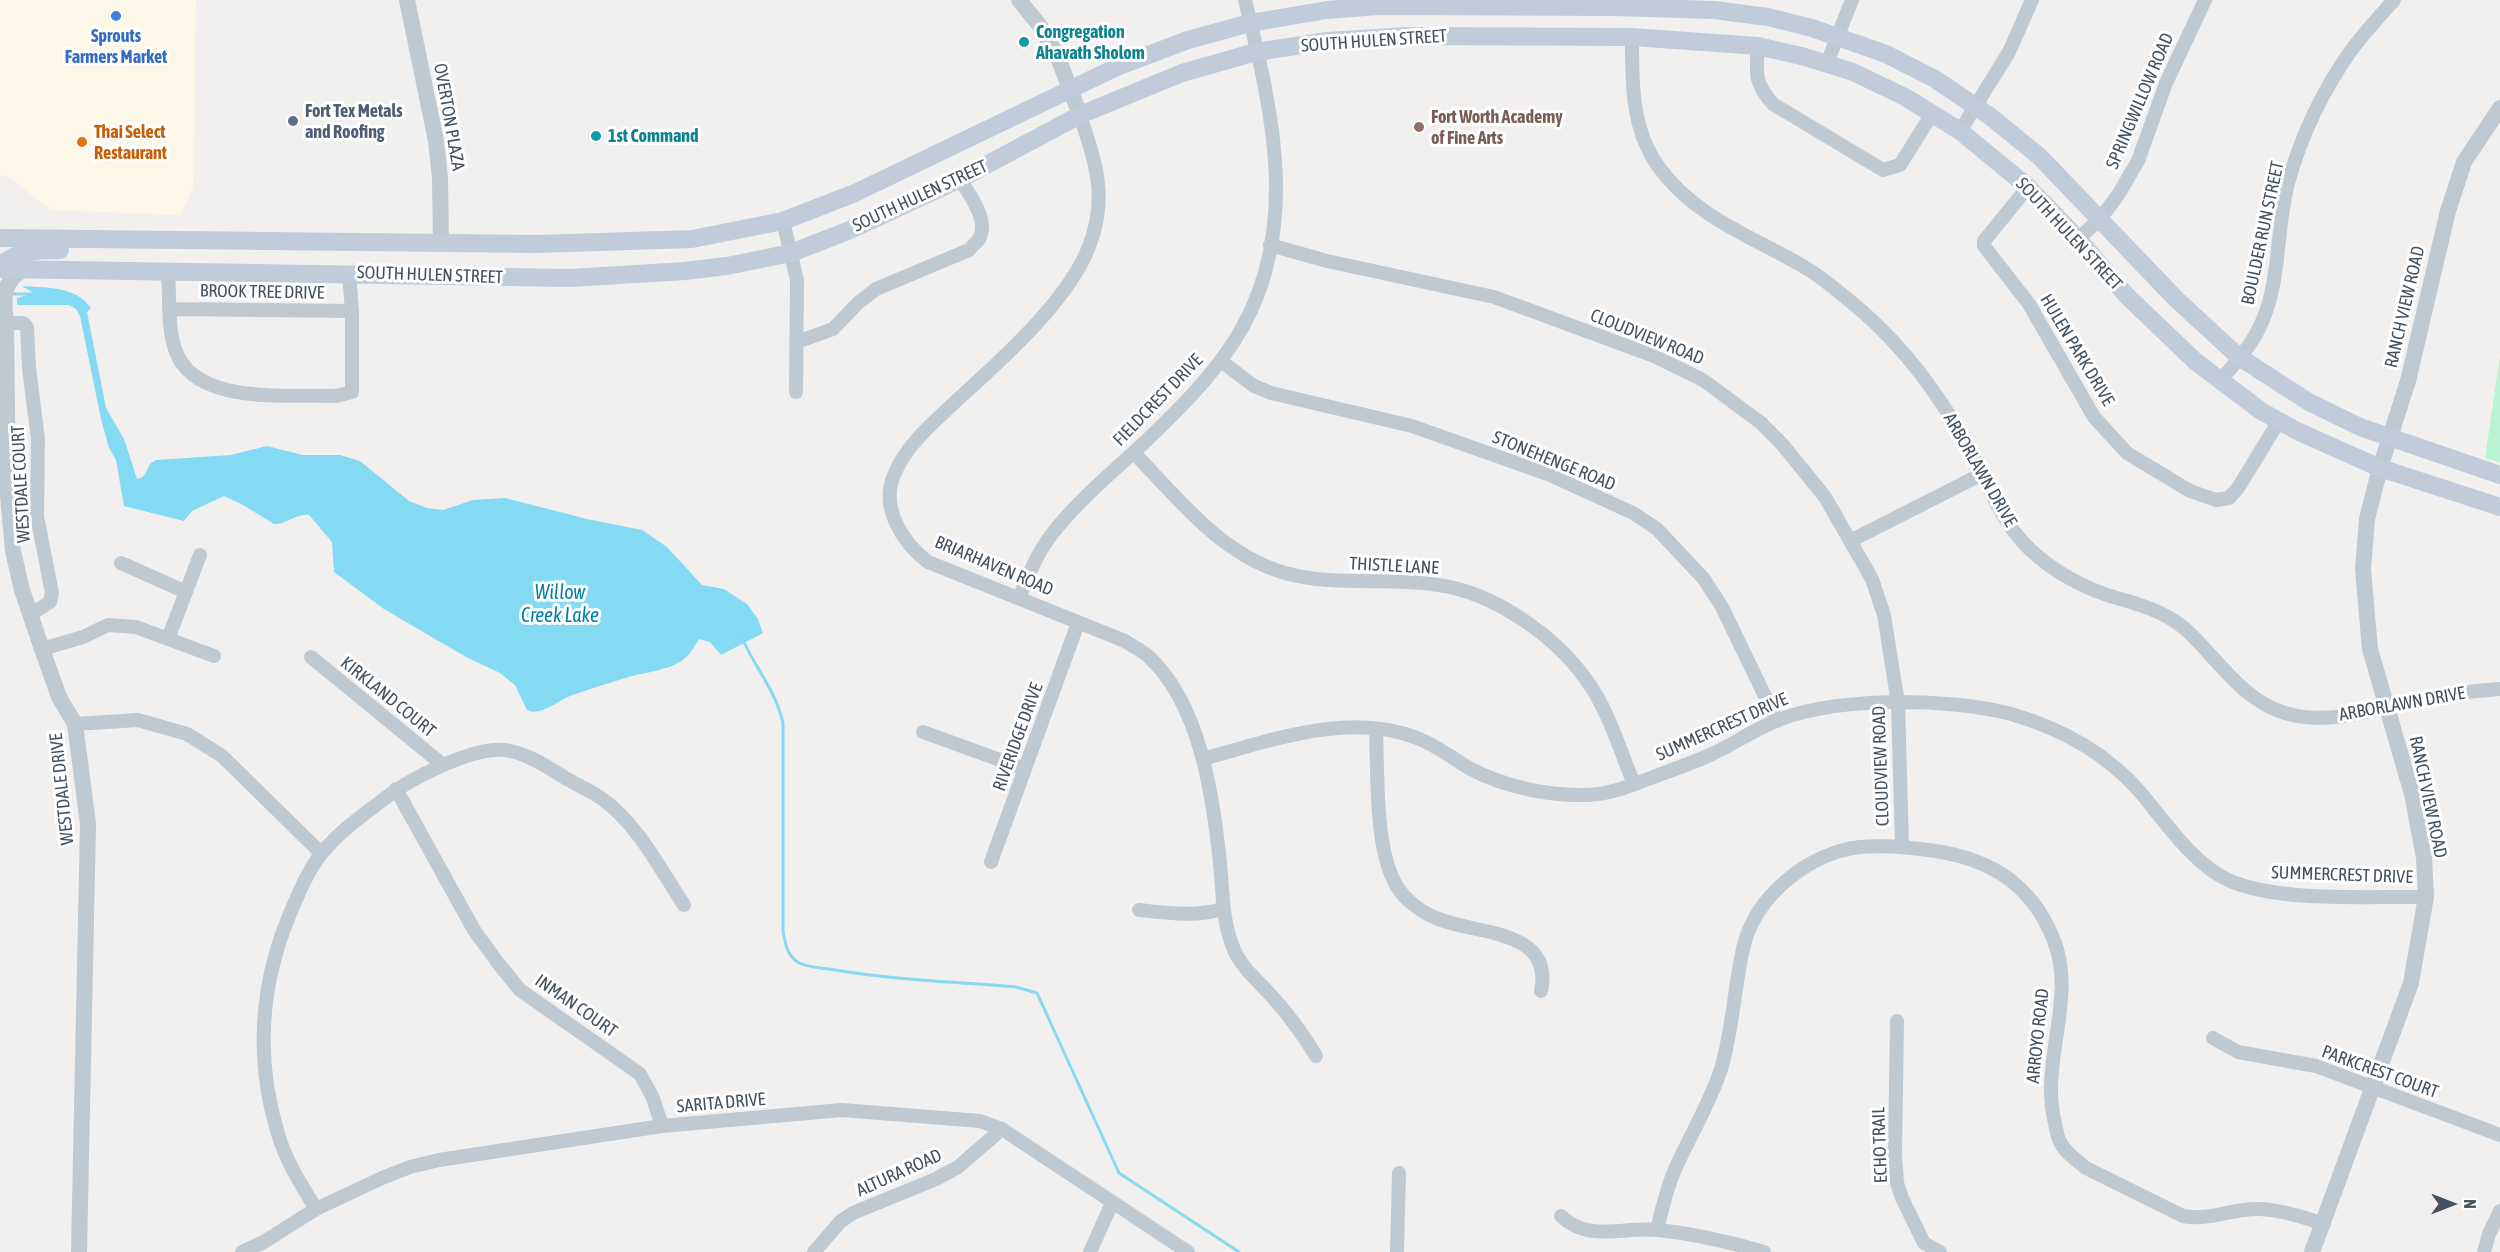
<!DOCTYPE html>
<html>
<head>
<meta charset="utf-8">
<style>
  body { margin:0 }
  #map { position:relative; width:2500px; height:1252px; overflow:hidden; background:#f2efef; font-family:"Asap Condensed",sans-serif }
  canvas { display:block }
  .north { position:absolute; left:2422px; top:1174px; width:60px; height:60px; -webkit-text-stroke:4px #fff; paint-order:stroke; rotate:90deg; font-size:16px; font-weight:700; line-height:24px; text-align:center; color:#45525e }
  .north::after { content:''; display:block; margin:auto; width:21px; height:27px; background:#45525e; clip-path:polygon(50% 0,100% 100%,50% 72%,0 100%) }
</style>
</head>
<body>
<div id="map">
<canvas width="2500" height="1252"></canvas>
<div class="north">N</div>
</div>
<script>
const g = document.querySelector('canvas').getContext('2d');
g.lineJoin = 'round';
function fill(path, color) {
  g.fillStyle = color;
  g.fill(path, 'evenodd');
}
function trace(path, color, width, dash) {
  g.strokeStyle = color;
  g.lineWidth = width;
  g.lineCap = dash ? 'butt' : 'round';
  g.setLineDash(dash || []);
  g.stroke(path);
}
function drawText(font, color, halo, rows, align = 'center') {
  g.font = font + ' "Asap Condensed",sans-serif';
  g.lineWidth = 6;
  g.setLineDash([]);
  g.textBaseline = 'middle';
  g.strokeStyle = halo;
  g.fillStyle = color;
  for (const [text, x, y, turn = 0] of rows) {
    g.save();
    g.translate(x, y);
    g.rotate((+turn || 0) * Math.PI / 180);
    g.textAlign = isNaN(turn) ? turn : align;
    if (halo) g.strokeText(text, 0, 0);
    g.fillText(text, 0, 0);
    g.restore();
  }
}
const commercial = new Path2D(`
  M 0,0 L 196,0 L 193,188 L 181,215 L 51,210 L 8,176 L 0,175 Z`);
const green = new Path2D(`
  M 2500,356 L 2500,462 L 2485,458 Z`);
const water = new Path2D(`
  M 22,286 C 47,288 76,286 91,308 L 87,312 L 106,408 L 124,439 L 137,479 L 143,477 L 151,463 L 156,460 L 231,455 L 267,446 L 303,455 L 340,455 L 360,461 L 409,501 L 427,508 L 443,510 L 473,500 L 505,498 L 587,519 L 642,530 L 667,547 L 702,585 L 724,589 L 747,604 L 758,619 L 763,633 L 721,655 L 710,642 L 699,639 C 693,649 688,658 678,663 C 663,671 648,672 632,676 C 611,682 590,689 570,696 C 557,701 540,717 527,710 L 515,685 L 500,673 L 466,657 L 384,609 L 334,572 L 332,542 L 309,515 C 296,513 286,525 274,524 L 243,505 L 224,496 L 192,511 L 184,521 L 124,506 L 116,460 L 109,448 L 101,419 L 80,316 L 76,309 L 69,305 L 17,305 L 17,298 L 34,293 Z`);
const stream = new Path2D(`
  M 12,294 L 34,294
  M 743,640 C 756,669 776,691 783,723 L 783,931 C 785,943 787,956 799,963 C 810,968 824,968 835,970 C 895,980 956,982 1016,987 L 1037,993 L 1119,1173 L 1239,1252`);
const minor = new Path2D(`
  M 1632,37 C 1632,81 1631,128 1658,166 C 1695,218 1752,236 1806,268 C 1826,280 1845,297 1863,312 C 1905,349 1940,396 1967,445 C 1985,476 1997,513 2021,540 C 2043,565 2075,584 2107,595 C 2134,603 2161,609 2184,628 C 2217,657 2241,700 2285,713 C 2330,727 2383,707 2428,698 C 2452,693 2476,691 2500,689
  M 1758,46 C 1756,73 1754,83 1773,104 L 1883,170 L 1900,165 L 1932,114
  M 1827,63 L 1852,0
  M 1080,115 C 1095,162 1108,195 1090,244 C 1070,300 999,362 955,402 C 933,423 906,445 894,475 C 880,508 903,543 928,562 L 1125,641 C 1132,646 1141,650 1148,656 C 1200,703 1213,796 1220,863 C 1223,893 1222,924 1235,952 C 1244,971 1263,985 1276,1001 C 1291,1018 1304,1036 1316,1056
  M 1960,131 L 2009,52 L 2032,0
  M 2028,187 L 1984,241 L 1984,246 L 2029,304 L 2094,417 L 2127,453 L 2190,491 L 2216,500 L 2229,498 L 2238,488 L 2279,421
  M 783,221 L 797,280 L 796,392
  M 2078,239 L 2100,219 L 2118,195 L 2138,161 L 2166,83 L 2205,0
  M 1270,245 L 1327,261 L 1494,297 L 1654,356 L 1703,380 L 1761,423 L 1782,444 L 1825,497 L 1872,579 L 1884,615 L 1898,703 L 1902,846
  M 168,271 C 170,296 167,325 175,349 C 193,406 288,394 336,396 L 352,392 L 352,311 L 349,273
  M 171,309 L 352,311
  M 6,323 L 23,323 L 27,327 L 29,368 L 38,439 L 37,516 L 52,593 L 50,602 L 30,615
  M 797,342 L 833,329 L 858,303 L 876,289 L 969,250 C 972,246 977,242 979,239 C 990,220 969,195 960,179
  M 1221,361 L 1254,386 L 1271,393 L 1412,426 L 1550,475 L 1633,513 L 1657,529 L 1704,579 L 1722,607 L 1777,721
  M 2220,381 C 2235,363 2253,344 2262,322 C 2281,278 2276,229 2288,183 C 2301,136 2322,92 2350,52 C 2363,34 2379,17 2394,0
  M 1134,453 C 1178,498 1221,555 1285,573 C 1335,587 1387,577 1438,585 C 1493,592 1556,636 1587,681 C 1609,711 1620,751 1634,784
  M 1850,541 L 1982,474
  M 121,563 L 186,592
  M 1019,598 C 1028,576 1037,553 1052,534 C 1078,500 1114,471 1146,441 C 1177,411 1209,380 1233,343 C 1303,236 1273,114 1245,0
  M 168,639 L 200,555
  M 42,649 L 83,637 L 108,625 L 136,627 L 214,656
  M 311,657 L 443,765
  M 75,724 L 138,720 L 187,734 L 222,756 L 321,853
  M 1376,730 C 1378,775 1374,856 1400,891 C 1408,902 1423,913 1436,918 C 1475,935 1554,928 1541,991
  M 923,732 L 1025,769
  M 1203,759 C 1269,741 1349,711 1417,738 C 1436,745 1452,758 1469,768 C 1502,786 1547,796 1584,795 C 1607,795 1628,787 1648,779 C 1669,771 1690,764 1710,755 C 1730,746 1749,733 1769,724 C 1829,696 1947,697 2011,714 C 2060,728 2106,753 2140,792 C 2164,820 2194,865 2228,880 C 2280,903 2369,896 2426,897
  M 396,789 L 474,930 L 498,963 L 520,990 L 640,1074 L 653,1098 L 662,1126
  M 991,862 L 1078,623
  M 1139,910 C 1168,913 1195,917 1223,909
  M 1897,1021 L 1895,1155 L 1897,1183 L 1902,1198 L 1924,1243 L 1940,1252
  M 2213,1038 L 2238,1052 L 2316,1066 L 2500,1135
  M 316,1209 C 302,1186 287,1163 279,1137 C 255,1061 259,989 289,916 C 297,897 309,867 323,852 C 340,831 363,815 384,799 C 409,779 472,747 504,750 C 524,752 545,765 562,776 C 575,784 589,790 601,798 C 638,824 660,869 684,905
  M 1561,1216 C 1589,1243 1625,1226 1659,1230 C 1694,1234 1730,1242 1764,1252
  M 1657,1230 C 1662,1208 1667,1187 1676,1167 C 1691,1134 1710,1103 1721,1069 C 1733,1029 1734,989 1743,949 C 1754,897 1808,853 1860,847 C 1885,845 1910,847 1935,851 C 1990,859 2031,884 2053,938 C 2078,998 2039,1062 2055,1123 C 2056,1129 2057,1136 2060,1142 C 2065,1152 2077,1161 2086,1168 L 2183,1216 C 2211,1221 2233,1208 2259,1209 C 2281,1210 2303,1217 2324,1224
  M 242,1252 L 262,1243 L 316,1209 L 382,1178 L 410,1167 L 439,1160 L 662,1126 L 842,1110 L 980,1121 L 1002,1129 L 1188,1252
  M 814,1252 L 840,1222 L 853,1213 L 936,1179 L 958,1167 L 1002,1129
  M 1090,1252 L 1112,1203
  M 1397,1252 L 1399,1173
  M 2484,1252 L 2489,1234 L 2500,1211`);
const tertiary = new Path2D(`
  M 407,0 L 436,141 L 440,178 L 441,242
  M 1019,0 L 1040,26 L 1057,55 L 1080,115
  M 24,269 C 2,280 3,300 6,323 L 8,496 L 13,551 L 22,590 L 42,649 L 59,697 L 75,724 L 88,824 L 79,1252
  M 2312,1252 L 2411,983 L 2426,897 L 2424,858 L 2412,794 L 2370,649 L 2363,570 L 2367,519 L 2380,468 L 2408,381 L 2448,211 L 2464,162 L 2500,108`);
const secondary = new Path2D(`
  M 0,238 L 537,244 L 692,239 L 783,221 L 855,193 L 1119,66 L 1188,40 L 1250,23 L 1327,10 L 1378,6 L 1615,7 L 1714,10 L 1768,17 L 1812,28 L 1886,54 L 1935,79 L 1991,117 L 2040,157 L 2176,299 L 2239,357 L 2309,402 L 2360,427 L 2500,475
  M 0,266 C 18,250 37,250 60,250
  M 0,269 L 570,278 L 685,271 L 727,266 L 791,253 L 850,230 L 960,179 L 1080,115 L 1182,73 L 1256,52 L 1328,41 L 1407,36 L 1632,37 L 1758,46 L 1805,57 L 1853,72 L 1905,97 L 1960,131 L 2028,187 L 2078,239 L 2127,296 L 2195,361 L 2261,411 L 2297,431 L 2380,468 L 2500,507`);
const markers = [
  [116,16,6,"#3f7fe0"],
  [1024,42,6,"#0f9aa8"],
  [293,121,6,"#5c6f8a"],
  [1419,127,6,"#8d6e63"],
  [596,136,6,"#0f9aa8"],
  [82,142,6,"#e8710a"]
];
const cultureNames = [
  ["Congregation",1036,32],
  ["Ahavath Sholom",1036,53],
  ["1st Command",608,136]
];
const shopNames = [
  ["Sprouts",116,36],
  ["Farmers Market",116,57]
];
const streetNames = [
  ["SOUTH HULEN STREET",1374,41,-4],
  ["SPRINGWILLOW ROAD",2140,101,-67],
  ["OVERTON PLAZA",449,117,80],
  ["SOUTH HULEN STREET",920,196,-25],
  ["BOULDER RUN STREET",2263,233,-78],
  ["SOUTH HULEN STREET",2069,234,47],
  ["SOUTH HULEN STREET",430,275,2],
  ["BROOK TREE DRIVE",262,292,1],
  ["RANCH VIEW ROAD",2405,307,-77],
  ["CLOUDVIEW ROAD",1647,337,22],
  ["HULEN PARK DRIVE",2077,350,59],
  ["FIELDCREST DRIVE",1158,400,-46],
  ["STONEHENGE ROAD",1554,461,22],
  ["ARBORLAWN DRIVE",1980,470,60],
  ["WESTDALE COURT",21,484,-93],
  ["BRIARHAVEN ROAD",994,566,23],
  ["THISTLE LANE",1394,566,3],
  ["KIRKLAND COURT",388,697,39],
  ["ARBORLAWN DRIVE",2402,704,-10],
  ["SUMMERCREST DRIVE",1722,727,-24],
  ["RIVERIDGE DRIVE",1018,737,-70],
  ["CLOUDVIEW ROAD",1881,766,-92],
  ["WESTDALE DRIVE",62,789,-96],
  ["RANCH VIEW ROAD",2428,797,78],
  ["SUMMERCREST DRIVE",2342,875,2],
  ["INMAN COURT",576,1006,35],
  ["ARROYO ROAD",2038,1036,-84],
  ["PARKCREST COURT",2380,1072,20],
  ["SARITA DRIVE",721,1103,-5],
  ["ECHO TRAIL",1880,1145,-92],
  ["ALTURA ROAD",899,1173,-24]
];
const serviceNames = [
  ["Fort Tex Metals",305,111],
  ["and Roofing",305,132]
];
const educationNames = [
  ["Fort Worth Academy",1431,117],
  ["of Fine Arts",1431,138]
];
const foodNames = [
  ["Thai Select",94,132],
  ["Restaurant",94,153]
];
const waterNames = [
  ["Willow",560,593],
  ["Creek Lake",560,616]
];
fill(commercial, '#fdf7e7');
fill(green, '#baf3d1');
fill(water, '#84d9f3');
trace(stream, '#84d9f3', 3);
trace(minor, '#bec9d2', 14);
trace(tertiary, '#bec9d2', 16);
trace(secondary, '#c0ccd9', 18);
for (const [x, y, r, color] of markers) {
  const dot = new Path2D();
  dot.arc(x, y, r, 0, 2 * Math.PI);
  g.fillStyle = color;
  g.fill(dot);
  trace(dot, '#fff', 2);
}
drawText('bold 18px', '#0d838f', '#fff', cultureNames, 'left');
drawText('bold 18px', '#366cbe', '#fff', shopNames);
drawText('18px', '#45525e', '#fff', streetNames);
drawText('bold 18px', '#4e5e75', '#fff', serviceNames, 'left');
drawText('bold 18px', '#785e54', '#fff', educationNames, 'left');
drawText('bold 18px', '#c56008', '#fff', foodNames, 'left');
drawText('italic 20px', '#037fa5', '#fff', waterNames);
</script>
</body>
</html>
